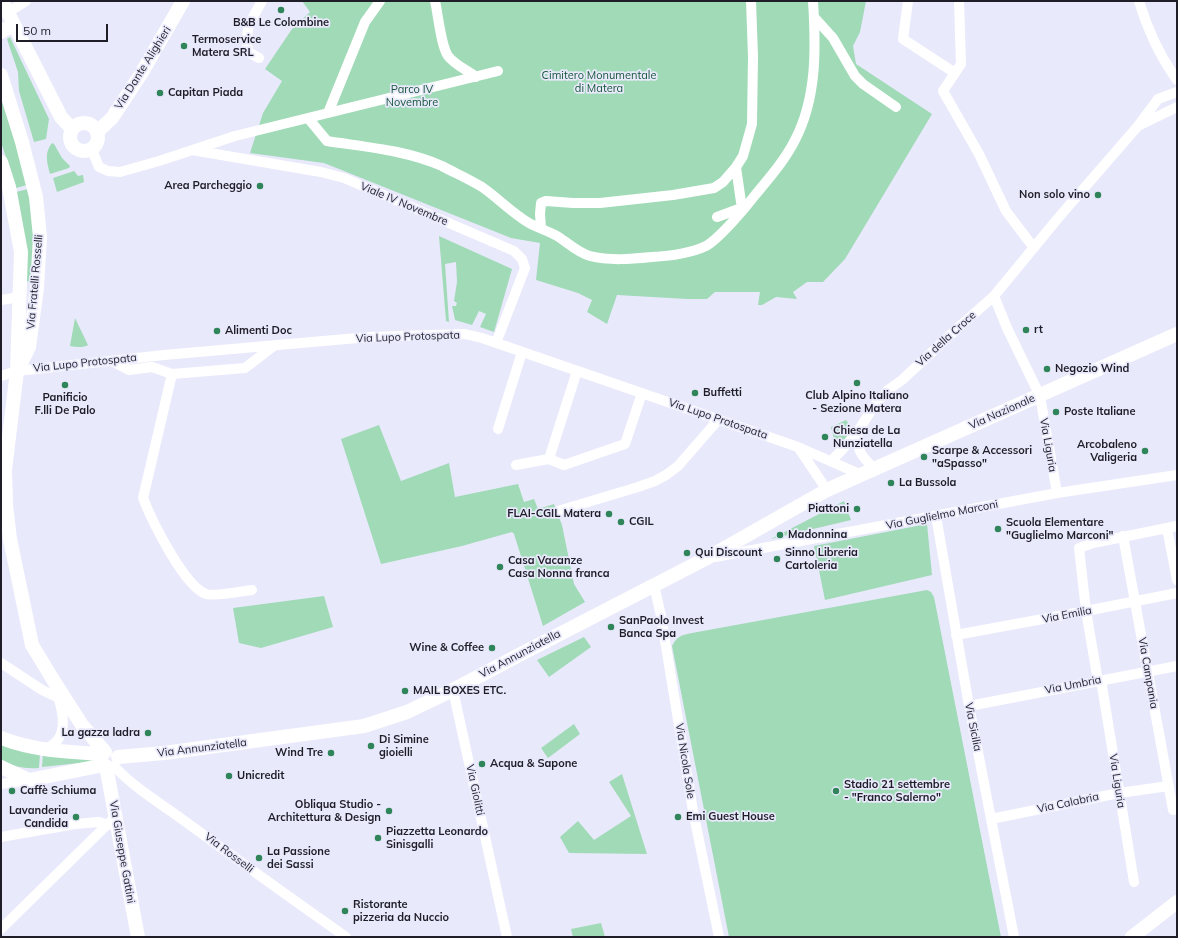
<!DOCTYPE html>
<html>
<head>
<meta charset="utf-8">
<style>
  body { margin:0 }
  #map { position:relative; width:1178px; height:938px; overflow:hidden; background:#e9e9fc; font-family:Mulish,sans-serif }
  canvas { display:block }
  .frame { position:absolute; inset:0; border:2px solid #1e1d28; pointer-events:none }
  .scale { position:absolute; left:16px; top:24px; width:92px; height:18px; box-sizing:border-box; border:2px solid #1e1d28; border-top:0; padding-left:5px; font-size:12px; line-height:14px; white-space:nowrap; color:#1e1d28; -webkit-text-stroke:3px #e9e9fc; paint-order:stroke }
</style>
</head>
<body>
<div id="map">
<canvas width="1178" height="938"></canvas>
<div class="frame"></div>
<div class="scale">50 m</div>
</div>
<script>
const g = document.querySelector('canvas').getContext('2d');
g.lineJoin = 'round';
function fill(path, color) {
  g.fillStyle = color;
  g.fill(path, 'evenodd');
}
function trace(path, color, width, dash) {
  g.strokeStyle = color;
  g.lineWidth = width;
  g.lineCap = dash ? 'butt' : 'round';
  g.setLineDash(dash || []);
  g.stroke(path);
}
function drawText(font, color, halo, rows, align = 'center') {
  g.font = font + ' Mulish,sans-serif';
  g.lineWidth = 3.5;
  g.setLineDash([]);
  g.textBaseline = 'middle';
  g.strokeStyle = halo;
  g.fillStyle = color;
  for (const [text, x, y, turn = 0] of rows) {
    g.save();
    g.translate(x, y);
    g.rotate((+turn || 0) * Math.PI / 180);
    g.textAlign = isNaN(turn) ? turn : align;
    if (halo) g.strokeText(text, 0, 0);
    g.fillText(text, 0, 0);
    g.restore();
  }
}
const green = new Path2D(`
  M 302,1 L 866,1 L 860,32 L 853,46 L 856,64 L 932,114 L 845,259 L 823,282 L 807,282 L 793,292 L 797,299 L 776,297 L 762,305 L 758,305 L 760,292 L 715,292 L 707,299 L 687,299 L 617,295 L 607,324 L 587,312 L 592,300 L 578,293 L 536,280 L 540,243 L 511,238 L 324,163 L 250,153 L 263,113 L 282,81 L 265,69 L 292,29 L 310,12 Z
  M 10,37 L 49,119 L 46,139 L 34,142 L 19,91 L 18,72 L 7,39 Z
  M 1,89 L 27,185 L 16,188 L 1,142 Z
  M 52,143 L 54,144 L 62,158 L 70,166 L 69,168 L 50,174 C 47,162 44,153 52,143 Z
  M 74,171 L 78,176 L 83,175 L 84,182 L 57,192 L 53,178 Z
  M 28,189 L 36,240 L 33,282 L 26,281 L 16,192 Z
  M 439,236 L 512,269 L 494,332 L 480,327 L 486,314 L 479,311 L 472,325 L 455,320 L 452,306 L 456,306 L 457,303 L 454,301 L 457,282 L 456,262 L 445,264 L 449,322 L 446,321 Z
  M 75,318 L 88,345 C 83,348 76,347 70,346 Z
  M 846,420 L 852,428 L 841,446 L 835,443 L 831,427 Z
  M 379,425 L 401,481 L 449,463 L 455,497 L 518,484 L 524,502 L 534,499 L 538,509 L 554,504 L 562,525 L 574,584 L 585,602 L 543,626 L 514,534 L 512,532 L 462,546 L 381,564 L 341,439 Z
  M 844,501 L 851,520 L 771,539 Z
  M 927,524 L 932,575 L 825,600 L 814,546 Z
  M 927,590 L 931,592 L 934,597 L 1001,937 L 729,937 L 672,646 C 677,636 682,635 692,633 Z
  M 324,596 L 333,627 L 261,648 L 239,643 L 233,608 Z
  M 584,637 L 591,647 L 549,677 L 537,660 Z
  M 574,724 L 580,734 L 548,758 L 541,748 Z
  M 1,742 L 40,753 L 39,768 C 25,769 13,767 1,759 Z
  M 43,754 L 98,761 L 42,767 Z
  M 622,774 L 647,854 L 569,853 L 560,837 L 578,821 L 594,840 L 631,816 L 609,782 Z
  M 601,923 L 605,937 L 573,937 L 571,929 Z`);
const street = new Path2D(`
  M 435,1 C 438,14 441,46 448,56 C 455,65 467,70 476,77
  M 908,1 L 903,39 L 955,73
  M 959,1 L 961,64 L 943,91 L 979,154 L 1006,211 L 1034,248
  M 1139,1 C 1148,31 1159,55 1177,80
  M 7,13 L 26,1
  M 814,17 L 833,38 L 855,76 L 863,84 L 896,107
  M 259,58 L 248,52 C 244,28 251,21 262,1
  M 328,113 L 365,22 L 380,1
  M 308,118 L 327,141 C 365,147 406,150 442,166 C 455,173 469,179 482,187 C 498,198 512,213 529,223 C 538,228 548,231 557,236 C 567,242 578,253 590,256 C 610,261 631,259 652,257 C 670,256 689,254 706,246 C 720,238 746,207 756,194 C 770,177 785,160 795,140 C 817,98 816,48 813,1
  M 1140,125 L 1177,107
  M 92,150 L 99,167 L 108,171 L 120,172 L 159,161 L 235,136 L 498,71
  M 192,150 L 321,172 L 344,178 L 514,251 L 522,259 L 525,268 L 496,343
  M 717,217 L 744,207 L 741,202 L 736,167
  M 541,228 L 540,214 L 541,203 L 546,201 L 573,203 L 600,203 L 673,195 L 714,188 L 723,182 L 736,167 L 743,156 L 752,124 L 753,57 L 751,1
  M 994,296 L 1007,328 L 1040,396 L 1057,493
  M 1,300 L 20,297
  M 112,361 L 129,370 L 152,367 L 172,374 L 245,368 L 275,345
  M 172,374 L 143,498 C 152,521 184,586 206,594 C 213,597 243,591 252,590
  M 1,376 L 17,371 L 164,355 L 369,337 L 465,334 L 482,338 L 798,447 L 862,475
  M 498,429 L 522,352
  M 858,431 C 857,450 860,456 875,469
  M 798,447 L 827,490
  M 549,459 L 577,371
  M 831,461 L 842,450 L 858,431 L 874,406 L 888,390 L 902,380 L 960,326 L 994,296 L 1059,217 L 1138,126 L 1158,99 L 1177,92
  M 516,465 L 549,459 L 564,465 L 625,444 L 642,393
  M 558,511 L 638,487 L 655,481 L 666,475 L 678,466 L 719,419
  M 936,516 L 969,706 L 1014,937
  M 1167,528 L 1177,580
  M 1123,536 L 1173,810 L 1177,809
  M 715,557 L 1057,493 L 1177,475
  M 654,585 L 661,616 L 693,811 L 719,937
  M 956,635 L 1086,611 L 1177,593
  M 1,663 L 42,690 L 59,698
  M 1101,680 L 1134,882
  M 1098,681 L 1086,611 L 1079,548 L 1093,543 L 1177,526
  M 453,690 L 507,937
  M 969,706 L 1177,666
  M 45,750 C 49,747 54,744 57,741 C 68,727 61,707 57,692
  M 114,766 C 134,788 162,804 186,822 C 239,861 292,899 346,937
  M 1,784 L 29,780
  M 991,819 L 1119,793 L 1169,786
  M 1,837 L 75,824 L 99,822 L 108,825
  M 1,929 L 115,817`);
const secondary = new Path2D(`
  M 2,1 L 61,117 L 72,129
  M 1,32 L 3,30 L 14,26
  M 1,75 L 22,142 L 36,197 L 40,237 L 37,288 L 29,347 L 19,367
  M70 137a14 14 0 1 1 28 0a14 14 0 1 1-28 0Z
  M 97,132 L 112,118 L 141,74 L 183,1
  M 1,162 L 9,187 L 21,252 L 17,371 L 5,470 L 6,505 L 10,539 L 32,645 L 55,683 L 82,725 L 105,752
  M 1,738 C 34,751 68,752 103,754
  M 118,757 L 164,753 L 364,726 L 407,712 L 453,690 L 519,655 L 707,558 L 827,490 L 1177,334
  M 106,766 L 138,937
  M 1,767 L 29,780 L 104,765
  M 1132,937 L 1177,902`);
const markers = [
  [281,10,4,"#2f8559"],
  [184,46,4,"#2f8559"],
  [160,93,4,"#2f8559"],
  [260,186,4,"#2f8559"],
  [1098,195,4,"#2f8559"],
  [1026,330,4,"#2f8559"],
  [217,331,4,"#2f8559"],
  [1047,369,4,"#2f8559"],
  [857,383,4,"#2f8559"],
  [65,385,4,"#2f8559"],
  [695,393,4,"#2f8559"],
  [1056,412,4,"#2f8559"],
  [825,437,4,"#2f8559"],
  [1145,451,4,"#2f8559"],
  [924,457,4,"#2f8559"],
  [891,483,4,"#2f8559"],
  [857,509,4,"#2f8559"],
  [609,514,4,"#2f8559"],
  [621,522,4,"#2f8559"],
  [998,529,4,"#2f8559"],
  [780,535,4,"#2f8559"],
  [687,553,4,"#2f8559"],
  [777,559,4,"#2f8559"],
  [500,567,4,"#2f8559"],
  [611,627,4,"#2f8559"],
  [492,648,4,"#2f8559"],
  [405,691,4,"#2f8559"],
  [148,733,4,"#2f8559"],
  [371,746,4,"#2f8559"],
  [331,753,4,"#2f8559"],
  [482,764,4,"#2f8559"],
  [229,776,4,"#2f8559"],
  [12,791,4,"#2f8559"],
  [836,791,4,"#2f8559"],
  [389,811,4,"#2f8559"],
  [76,817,4,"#2f8559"],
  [678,817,4,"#2f8559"],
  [378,838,4,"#2f8559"],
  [259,858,4,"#2f8559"],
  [345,911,4,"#2f8559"]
];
const poiNames = [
  ["B&B Le Colombine",281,23,"center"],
  ["Termoservice",192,40],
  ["Matera SRL",192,53],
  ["Capitan Piada",168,93],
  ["Area Parcheggio",252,186,"right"],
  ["Non solo vino",1090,195,"right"],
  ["rt",1034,330],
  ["Alimenti Doc",225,331],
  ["Negozio Wind",1055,369],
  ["Buffetti",703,393],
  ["Club Alpino Italiano",857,396,"center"],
  ["- Sezione Matera",857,409,"center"],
  ["Panificio",65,398,"center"],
  ["F.lli De Palo",65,411,"center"],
  ["Poste Italiane",1064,412],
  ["Chiesa de La",833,431],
  ["Nunziatella",833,444],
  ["Arcobaleno",1137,445,"right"],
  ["Valigeria",1137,458,"right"],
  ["Scarpe & Accessori",932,451],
  ["\"aSpasso\"",932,464],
  ["La Bussola",899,483],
  ["Piattoni",849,509,"right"],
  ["FLAI-CGIL Matera",601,514,"right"],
  ["CGIL",629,522],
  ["Scuola Elementare",1006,523],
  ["\"Guglielmo Marconi\"",1006,536],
  ["Madonnina",788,535],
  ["Qui Discount",695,553],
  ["Sinno Libreria",785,553],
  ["Cartoleria",785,566],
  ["Casa Vacanze",508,561],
  ["Casa Nonna franca",508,574],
  ["SanPaolo Invest",619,621],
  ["Banca Spa",619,634],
  ["Wine & Coffee",484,648,"right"],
  ["MAIL BOXES ETC.",413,691],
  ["La gazza ladra",140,733,"right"],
  ["Di Simine",379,740],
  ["gioielli",379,753],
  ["Wind Tre",323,753,"right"],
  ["Acqua & Sapone",490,764],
  ["Unicredit",237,776],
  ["Stadio 21 settembre",844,785],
  ["- \"Franco Salerno\"",844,798],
  ["Caffè Schiuma",20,791],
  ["Obliqua Studio -",381,805,"right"],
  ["Architettura & Design",381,818,"right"],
  ["Lavanderia",68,811,"right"],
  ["Candida",68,824,"right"],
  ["Emi Guest House",686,817],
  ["Piazzetta Leonardo",386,832],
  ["Sinisgalli",386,845],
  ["La Passione",267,852],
  ["dei Sassi",267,865],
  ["Ristorante",353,905],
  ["pizzeria da Nuccio",353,918]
];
const streetNames = [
  ["Via Dante Alighieri",143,68,-58],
  ["Viale IV Novembre",404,204,23],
  ["Via Fratelli Rosselli",35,282,-85],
  ["Via Lupo Protospata",408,337,-2],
  ["Via della Croce",946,339,-42],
  ["Via Lupo Protospata",85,363,-6],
  ["Via Nazionale",1002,412,-24],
  ["Via Lupo Protospata",718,419,19],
  ["Via Liguria",1048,445,80],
  ["Via Guglielmo Marconi",942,515,-11],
  ["Via Emilia",1067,615,-11],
  ["Via Annunziatella",520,654,-28],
  ["Via Campania",1148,673,80],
  ["Via Umbria",1073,685,-11],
  ["Via Sicilia",973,727,79],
  ["Via Annunziatella",202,748,-7],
  ["Via Nicola Sole",685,761,81],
  ["Via Liguria",1117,781,81],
  ["Via Giolitti",475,790,78],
  ["Via Calabria",1068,803,-12],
  ["Via Giuseppe Gattini",122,852,80],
  ["Via Rosselli",229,853,37]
];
const parkNames = [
  ["Cimitero Monumentale",599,76],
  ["di Matera",599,89],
  ["Parco IV",412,90],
  ["Novembre",412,103]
];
fill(green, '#a0dab7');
trace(street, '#fff', 10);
trace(secondary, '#fff', 14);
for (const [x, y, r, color] of markers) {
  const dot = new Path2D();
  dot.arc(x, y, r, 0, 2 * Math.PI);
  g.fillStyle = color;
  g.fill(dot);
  trace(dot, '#e9e9fc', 1.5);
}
drawText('bold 11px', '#1e1d28', '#e9e9fc', poiNames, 'left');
drawText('11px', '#1e1d28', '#e9e9fc', streetNames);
drawText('11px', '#155536', '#e9e9fc', parkNames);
</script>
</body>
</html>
